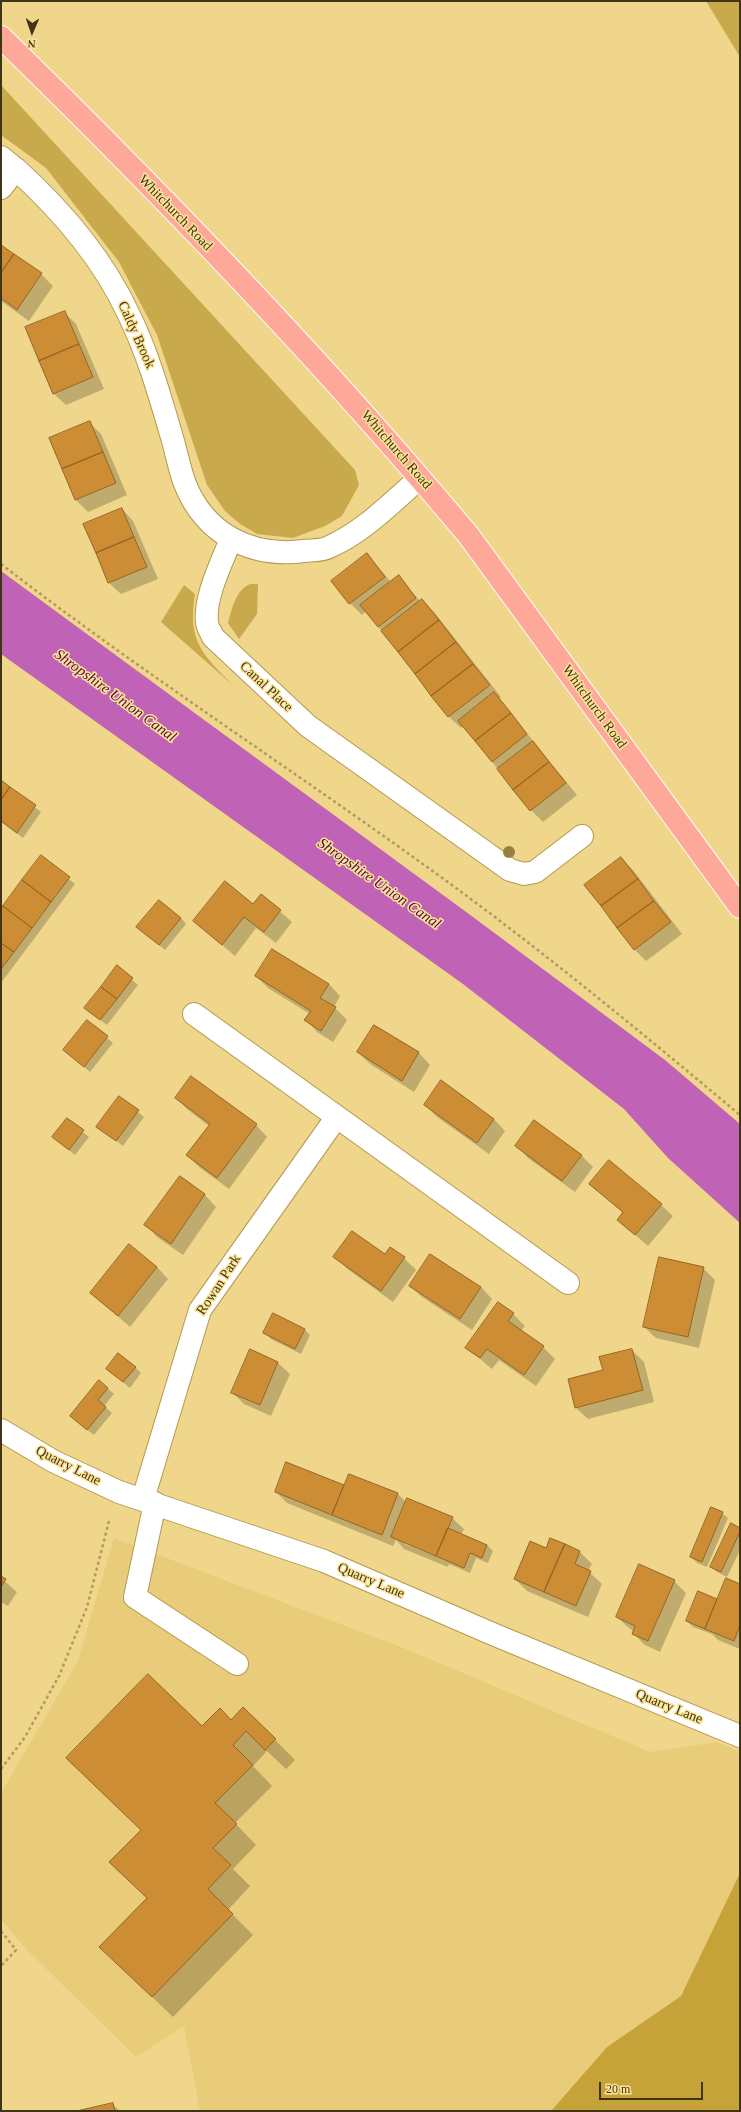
<!DOCTYPE html>
<html>
<head>
<meta charset="utf-8">
<style>
  body { margin:0 }
  #map { position:relative; width:741px; height:2112px; overflow:hidden; background:#f0d68b; font-family:Georgia,serif }
  canvas { display:block }
  .frame { position:absolute; inset:0; border:2px solid #3f3516; pointer-events:none }
  .north { position:absolute; left:12px; top:12px; width:40px; height:40px; -webkit-text-stroke:3px #fde397; paint-order:stroke; rotate:182deg; font-size:11px; font-weight:700; line-height:16px; text-align:center; color:#3f3516 }
  .north::after { content:''; display:block; margin:auto; width:14px; height:18px; background:#3f3516; clip-path:polygon(50% 0,100% 100%,50% 72%,0 100%) }
  .scale { position:absolute; left:599px; top:2082px; width:104px; height:18px; box-sizing:border-box; border:2px solid #3f3516; border-top:0; padding-left:5px; font-size:12px; line-height:14px; white-space:nowrap; color:#3f3516; -webkit-text-stroke:3px #fde397; paint-order:stroke }
</style>
</head>
<body>
<div id="map">
<canvas width="741" height="2112"></canvas>
<div class="frame"></div>
<div class="north">N</div>
<div class="scale">20 m</div>
</div>
<script>
const g = document.querySelector('canvas').getContext('2d');
g.lineJoin = 'round';
function fill(path, color) {
  g.fillStyle = color;
  g.fill(path, 'evenodd');
}
function trace(path, color, width, dash) {
  g.strokeStyle = color;
  g.lineWidth = width;
  g.lineCap = dash ? 'butt' : 'round';
  g.setLineDash(dash || []);
  g.stroke(path);
}
function drawText(font, color, halo, rows, align = 'center') {
  g.font = font + ' Georgia,serif';
  g.lineWidth = 3;
  g.setLineDash([]);
  g.textBaseline = 'middle';
  g.strokeStyle = halo;
  g.fillStyle = color;
  for (const [text, x, y, turn = 0] of rows) {
    g.save();
    g.translate(x, y);
    g.rotate((+turn || 0) * Math.PI / 180);
    g.textAlign = isNaN(turn) ? turn : align;
    if (halo) g.strokeText(text, 0, 0);
    g.fillText(text, 0, 0);
    g.restore();
  }
}
const built = new Path2D(`
  M 114,1538 L 406,1649 L 650,1752 L 717,1742 L 740,1752 L 740,1873 L 681,1996 L 607,2047 L 551,2111 L 200,2111 L 184,2026 L 136,2057 L 25,1948 L 1,1919 L 1,1793 L 78,1661 Z`);
const green = new Path2D(`
  M 706,1 L 740,1 L 740,57 Z
  M 1,85 L 355,470 L 359,485 L 342,516 L 325,526 L 293,538 L 257,534 L 240,524 L 225,511 L 207,485 L 157,335 L 119,262 L 46,168 L 1,135 Z
  M 250,584 L 258,584 L 257,614 L 239,639 L 228,623 C 232,609 235,591 250,584 Z
  M 184,585 L 195,594 C 187,642 203,655 235,687 L 161,622 Z`);
const forest = new Path2D(`
  M 740,1873 L 740,2111 L 551,2111 L 607,2047 L 681,1996 Z`);
const water = new Path2D(`
  M 1,571 L 473,917 L 665,1060 L 740,1124 L 740,1223 L 668,1158 L 624,1109 L 463,984 L 1,654 Z`);
const shadow = new Path2D(`
  M 1,247 L 41,274 L 53,286 L 29,321 L 1,301 Z
  M 64,312 L 76,324 L 104,389 L 66,405 L 54,394 L 26,328 Z
  M 89,422 L 101,434 L 127,495 L 88,512 L 76,500 L 50,439 Z
  M 122,509 L 133,521 L 158,579 L 121,594 L 109,583 L 85,524 Z
  M 367,554 L 391,582 L 399,577 L 420,601 L 422,600 L 434,612 L 501,697 L 499,699 L 577,795 L 543,822 L 531,810 L 463,726 L 461,728 L 449,717 L 366,611 L 362,615 L 350,603 Z
  M 1,781 L 41,812 L 23,838 L 1,822 Z
  M 41,857 L 75,884 L 1,983 L 1,910 Z
  M 621,858 L 633,870 L 682,934 L 646,961 L 635,950 L 586,885 Z
  M 261,895 L 292,922 L 276,943 L 256,928 L 235,956 L 194,921 L 254,905 Z
  M 181,918 L 186,924 L 165,950 L 144,933 Z
  M 117,967 L 138,985 L 107,1025 L 91,1013 Z
  M 256,976 L 329,984 L 340,996 L 334,1007 L 347,1020 L 333,1042 L 317,1032 L 306,1020 L 310,1014 L 268,988 Z
  M 87,1021 L 113,1043 L 90,1072 L 70,1055 Z
  M 375,1026 L 419,1053 L 430,1065 L 414,1092 L 370,1064 L 358,1052 Z
  M 119,1097 L 144,1117 L 123,1146 L 98,1127 Z
  M 176,1098 L 256,1125 L 267,1137 L 229,1189 L 199,1167 L 187,1155 L 209,1126 L 188,1110 Z
  M 425,1105 L 494,1119 L 505,1131 L 489,1154 L 437,1117 Z
  M 67,1119 L 89,1137 L 75,1155 L 53,1137 Z
  M 517,1146 L 581,1155 L 593,1167 L 575,1192 L 528,1158 Z
  M 180,1177 L 205,1195 L 216,1207 L 183,1255 L 157,1237 L 146,1225 Z
  M 590,1184 L 661,1205 L 673,1216 L 648,1246 L 618,1220 L 623,1213 Z
  M 390,1248 L 404,1258 L 416,1270 L 393,1302 L 346,1268 L 335,1256 L 385,1256 Z
  M 157,1267 L 168,1279 L 130,1327 L 91,1293 Z
  M 703,1268 L 715,1280 L 699,1348 L 656,1338 L 644,1327 Z
  M 410,1286 L 481,1287 L 492,1299 L 472,1330 L 422,1297 Z
  M 513,1314 L 525,1326 L 521,1331 L 543,1347 L 555,1359 L 536,1386 L 499,1360 L 492,1369 L 467,1348 Z
  M 304,1329 L 310,1335 L 301,1354 L 271,1339 L 265,1333 Z
  M 632,1350 L 644,1362 L 654,1402 L 588,1419 L 576,1408 L 604,1371 Z
  M 251,1351 L 278,1363 L 290,1374 L 271,1416 L 244,1404 L 232,1392 Z
  M 135,1367 L 141,1373 L 130,1388 L 113,1374 Z
  M 99,1381 L 114,1394 L 104,1406 L 112,1413 L 94,1435 L 77,1422 Z
  M 287,1464 L 345,1486 L 349,1475 L 398,1494 L 406,1502 L 452,1518 L 464,1529 L 461,1535 L 487,1545 L 493,1551 L 488,1563 L 476,1558 L 470,1573 L 449,1564 L 448,1567 L 404,1549 L 396,1540 L 393,1546 L 287,1503 L 276,1492 ZM 405,1542 L 441,1557 L 441,1558 L 405,1544 Z
  M 722,1513 L 728,1518 L 707,1567 L 697,1563 L 691,1557 Z
  M 740,1529 L 740,1550 L 727,1577 L 717,1572 L 711,1567 Z
  M 550,1539 L 580,1552 L 592,1564 L 588,1571 L 602,1584 L 588,1617 L 527,1591 L 515,1579 L 546,1549 Z
  M 1,1578 L 17,1592 L 8,1606 L 1,1602 Z
  M 674,1581 L 686,1593 L 660,1652 L 645,1645 L 633,1633 L 634,1631 L 629,1628 L 617,1617 Z
  M 740,1585 L 740,1649 L 718,1640 L 712,1634 L 693,1627 L 687,1621 Z
  M 231,1721 L 275,1740 L 295,1760 L 286,1769 L 267,1751 L 253,1766 L 272,1786 L 235,1823 L 256,1845 L 233,1869 L 250,1886 L 228,1910 L 253,1935 L 173,2017 L 121,1967 L 148,1899 L 142,1831 L 202,1728 Z
  M 112,2104 L 120,2111 L 81,2111 Z`);
const building = new Path2D(`
  M 1,245 L 14,254 L 1,273 Z
  M 14,254 L 42,273 L 17,310 L 1,298 L 1,273 Z
  M 65,311 L 79,344 L 39,361 L 25,327 Z
  M 79,344 L 93,377 L 53,394 L 39,361 Z
  M 90,421 L 103,452 L 62,469 L 49,438 Z
  M 103,452 L 116,483 L 75,500 L 62,469 Z
  M 122,508 L 134,537 L 96,553 L 83,524 Z
  M 134,537 L 147,567 L 108,583 L 96,553 Z
  M 367,553 L 385,577 L 349,604 L 331,581 Z
  M 399,575 L 416,598 L 378,627 L 360,605 Z
  M 422,599 L 439,620 L 398,652 L 381,631 Z
  M 439,620 L 456,642 L 415,674 L 398,652 Z
  M 456,642 L 473,664 L 431,696 L 415,674 Z
  M 473,664 L 490,685 L 448,717 L 431,696 Z
  M 494,692 L 511,713 L 475,741 L 458,721 Z
  M 511,713 L 527,734 L 492,762 L 475,741 Z
  M 533,741 L 549,762 L 513,790 L 497,769 Z
  M 549,762 L 566,783 L 530,811 L 513,790 Z
  M 1,780 L 10,787 L 1,800 Z
  M 10,787 L 36,805 L 17,833 L 1,821 L 1,800 Z
  M 41,855 L 70,877 L 51,902 L 22,880 Z
  M 621,857 L 638,879 L 601,906 L 584,885 Z
  M 638,879 L 654,901 L 617,928 L 601,906 Z
  M 22,880 L 51,902 L 32,928 L 3,906 Z
  M 225,881 L 253,904 L 261,894 L 281,910 L 264,932 L 244,917 L 222,945 L 193,921 Z
  M 159,900 L 181,918 L 159,945 L 136,927 Z
  M 654,901 L 671,922 L 634,950 L 617,928 Z
  M 3,906 L 32,928 L 14,952 L 1,943 L 1,909 Z
  M 1,943 L 14,952 L 1,969 Z
  M 272,949 L 329,984 L 320,998 L 336,1007 L 321,1031 L 304,1020 L 311,1011 L 255,976 Z
  M 117,965 L 133,978 L 117,999 L 101,987 Z
  M 101,987 L 117,999 L 100,1020 L 84,1008 Z
  M 87,1020 L 108,1036 L 84,1067 L 63,1050 Z
  M 374,1025 L 419,1052 L 402,1081 L 357,1052 Z
  M 191,1076 L 257,1124 L 217,1178 L 186,1155 L 210,1124 L 175,1098 Z
  M 441,1080 L 494,1119 L 477,1143 L 424,1105 Z
  M 119,1096 L 139,1110 L 116,1141 L 96,1127 Z
  M 67,1118 L 84,1130 L 69,1150 L 52,1137 Z
  M 534,1120 L 582,1155 L 562,1181 L 515,1146 Z
  M 609,1160 L 662,1204 L 635,1235 L 617,1220 L 623,1212 L 589,1184 Z
  M 180,1176 L 205,1194 L 171,1244 L 144,1225 Z
  M 352,1231 L 385,1254 L 390,1247 L 405,1257 L 381,1291 L 333,1257 Z
  M 129,1244 L 157,1267 L 118,1316 L 90,1293 Z
  M 430,1254 L 481,1287 L 460,1319 L 409,1286 Z
  M 659,1257 L 704,1267 L 688,1337 L 643,1327 Z
  M 498,1302 L 514,1313 L 508,1321 L 544,1346 L 524,1375 L 487,1349 L 480,1358 L 465,1348 Z
  M 273,1313 L 305,1329 L 295,1349 L 263,1333 Z
  M 250,1349 L 278,1362 L 260,1405 L 231,1393 Z
  M 632,1349 L 643,1390 L 575,1408 L 568,1379 L 603,1370 L 599,1357 Z
  M 118,1353 L 136,1367 L 123,1382 L 106,1369 Z
  M 99,1380 L 108,1388 L 98,1400 L 106,1407 L 87,1430 L 70,1416 Z
  M 286,1462 L 344,1485 L 332,1515 L 275,1492 Z
  M 349,1474 L 398,1493 L 382,1535 L 332,1515 Z
  M 407,1498 L 453,1517 L 436,1556 L 391,1537 Z
  M 711,1507 L 723,1512 L 702,1562 L 690,1557 Z
  M 731,1523 L 740,1528 L 740,1532 L 721,1572 L 710,1567 Z
  M 448,1528 L 487,1545 L 482,1558 L 470,1553 L 464,1568 L 436,1556 Z
  M 550,1538 L 565,1544 L 544,1592 L 514,1579 L 530,1541 L 546,1548 Z
  M 565,1544 L 580,1551 L 575,1564 L 591,1571 L 576,1606 L 544,1592 Z
  M 639,1564 L 675,1580 L 648,1641 L 632,1634 L 635,1626 L 616,1617 Z
  M 1,1576 L 6,1579 L 1,1587 Z
  M 726,1578 L 740,1584 L 740,1625 L 734,1641 L 705,1629 Z
  M 698,1591 L 717,1599 L 705,1629 L 686,1621 Z
  M 148,1674 L 202,1726 L 220,1708 L 231,1720 L 243,1707 L 276,1739 L 265,1750 L 246,1731 L 233,1745 L 253,1765 L 215,1803 L 237,1824 L 213,1848 L 231,1865 L 208,1889 L 233,1914 L 152,1997 L 99,1947 L 147,1898 L 109,1862 L 141,1830 L 66,1758 Z
  M 113,2103 L 115,2111 L 77,2111 Z`);
const path = new Path2D(`
  M 1,564 C 137,669 281,762 420,862 C 531,941 636,1028 740,1115
  M 1,1769 L 25,1737 L 59,1676 L 87,1607 L 109,1521
  M 1,1931 L 16,1950 L 1,1966`);
const minor = new Path2D(`
  M 1,157 L 16,169
  M 1,188 L 16,169 C 61,210 102,257 128,313 C 147,351 159,393 171,434 C 176,450 179,468 185,484 C 205,534 251,558 304,551 C 312,550 322,551 329,547 C 364,532 392,502 420,478
  M 231,539 C 222,562 204,597 207,622 C 207,627 211,632 213,637 L 308,726 L 510,870 L 524,874 L 535,872 L 582,836
  M 194,1014 L 568,1283
  M 1,1430 L 53,1461 L 119,1492 L 324,1561 L 495,1635 L 740,1736
  M 143,1499 L 200,1310 L 336,1118
  M 155,1503 L 135,1597 L 237,1664`);
const highway = new Path2D(`
  M 1,37 C 164,196 323,361 469,536 L 740,907`);
const trees = [
  [509,852]
];
const streetNames = [
  ["Whitchurch Road",175,213,46],
  ["Caldy Brook",136,335,66],
  ["Whitchurch Road",396,450,49],
  ["Canal Place",266,687,43],
  ["Whitchurch Road",594,707,54],
  ["Rowan Park",219,1285,-57],
  ["Quarry Lane",68,1466,27],
  ["Quarry Lane",371,1581,23],
  ["Quarry Lane",669,1707,22]
];
const waterNames = [
  ["Shropshire Union Canal",115,696,36],
  ["Shropshire Union Canal",379,884,35]
];
fill(built, '#e9cc79');
fill(green, '#c8a94b');
fill(forest, '#c5a339');
fill(water, '#c063b7');
fill(shadow, '#0003');
fill(building, '#cd8d35');
trace(building, '#936525', 1);
trace(minor, '#b3994f', 24);
trace(highway, '#fff', 24);
trace(path, '#af9b60', 2.5, [3, 3]);
trace(minor, '#fff', 22);
trace(highway, '#fea899', 22);
g.fillStyle = '#97813f';
for (const [x, y] of trees) {
  g.beginPath();
  g.arc(x, y, 6, 0, 2 * Math.PI);
  g.fill();
}
drawText('14px', '#3f3516', '#fde397', streetNames);
drawText('italic 15px', '#490d46', '#fde397', waterNames);
</script>
</body>
</html>
